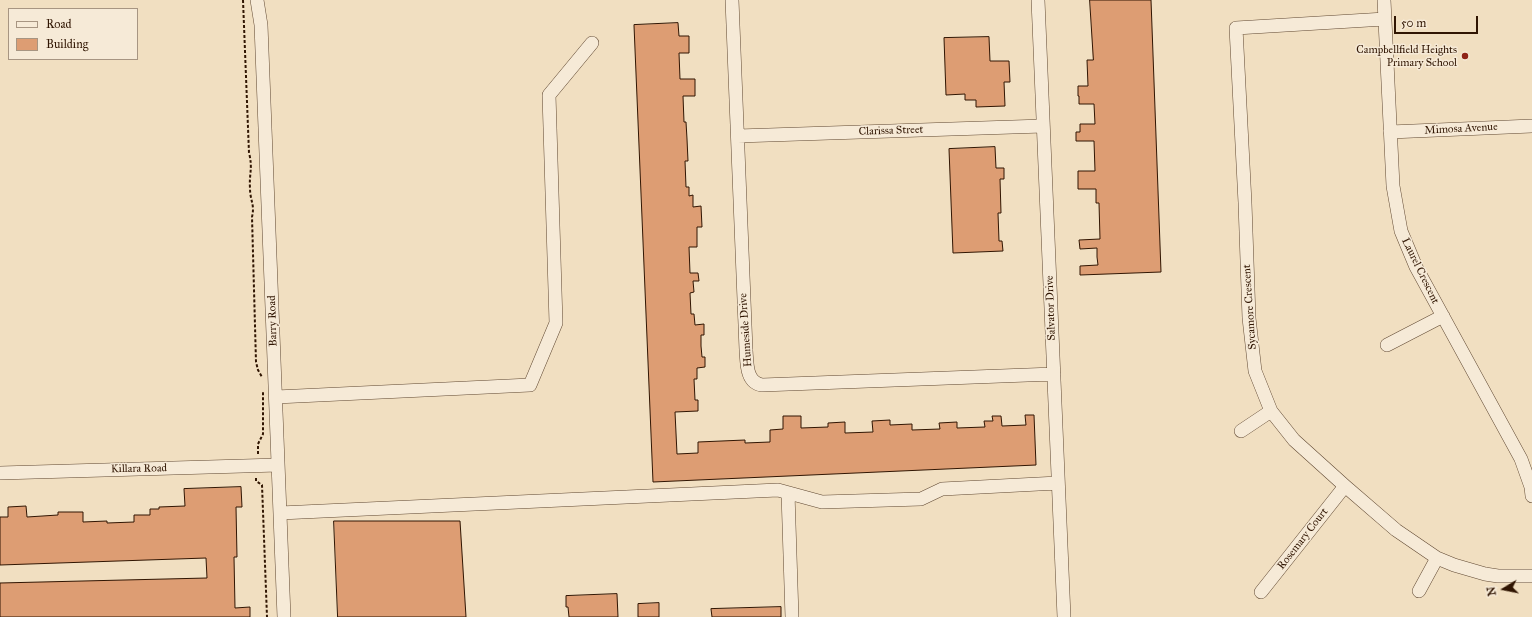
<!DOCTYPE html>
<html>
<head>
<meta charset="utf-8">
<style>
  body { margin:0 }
  #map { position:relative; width:1532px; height:617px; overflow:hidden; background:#f1dfc1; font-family:"IM FELL Great Primer",serif }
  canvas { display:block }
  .legend { position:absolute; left:8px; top:8px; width:130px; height:52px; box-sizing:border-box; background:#f6ead7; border:1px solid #a79582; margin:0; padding:5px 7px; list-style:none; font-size:12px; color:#301502 }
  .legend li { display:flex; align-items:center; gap:8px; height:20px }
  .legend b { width:20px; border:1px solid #a79582 }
  .north { position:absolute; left:1484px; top:569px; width:40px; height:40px; -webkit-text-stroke:3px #f6ead7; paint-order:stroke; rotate:260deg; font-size:11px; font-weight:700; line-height:16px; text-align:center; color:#301502 }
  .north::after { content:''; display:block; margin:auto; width:14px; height:18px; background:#301502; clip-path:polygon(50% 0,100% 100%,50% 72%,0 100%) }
  .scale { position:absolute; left:1394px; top:16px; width:84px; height:18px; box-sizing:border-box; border:2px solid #301502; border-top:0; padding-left:5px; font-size:12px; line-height:14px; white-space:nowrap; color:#301502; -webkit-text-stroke:3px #f6ead7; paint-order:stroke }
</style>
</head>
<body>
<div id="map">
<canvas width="1532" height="617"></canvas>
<ul class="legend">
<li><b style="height:5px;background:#f6ead7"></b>Road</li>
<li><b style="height:11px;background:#dd9d73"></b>Building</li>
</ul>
<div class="north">N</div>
<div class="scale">50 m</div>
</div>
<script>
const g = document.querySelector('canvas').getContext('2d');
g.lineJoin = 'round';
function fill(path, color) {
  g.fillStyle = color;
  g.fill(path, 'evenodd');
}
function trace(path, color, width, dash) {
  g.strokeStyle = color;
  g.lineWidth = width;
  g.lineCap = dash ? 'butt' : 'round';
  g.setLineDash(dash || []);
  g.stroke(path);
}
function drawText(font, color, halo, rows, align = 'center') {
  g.font = font + ' "IM FELL Great Primer",serif';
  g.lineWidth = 3;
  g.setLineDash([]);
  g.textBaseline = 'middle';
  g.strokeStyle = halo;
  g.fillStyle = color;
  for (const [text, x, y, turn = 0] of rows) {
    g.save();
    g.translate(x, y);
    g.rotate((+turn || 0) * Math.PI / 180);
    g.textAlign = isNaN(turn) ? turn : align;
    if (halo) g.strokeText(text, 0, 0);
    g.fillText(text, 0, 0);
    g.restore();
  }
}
const building = new Path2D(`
  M 1090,0 L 1151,0 L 1161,272 L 1080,275 L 1080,266 L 1098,265 L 1097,257 L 1097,248 L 1080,249 L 1079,240 L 1100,239 L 1099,203 L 1096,203 L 1096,189 L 1078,189 L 1078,171 L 1095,171 L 1094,141 L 1076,141 L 1076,132 L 1080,132 L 1080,124 L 1095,124 L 1094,104 L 1079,104 L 1079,96 L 1078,96 L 1078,86 L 1088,86 L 1087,60 L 1093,60 Z
  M 678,23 L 679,36 L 689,36 L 689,53 L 679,53 L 680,79 L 695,79 L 695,96 L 683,96 L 684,122 L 686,122 L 687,139 L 688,161 L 685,161 L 686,187 L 689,187 L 689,196 L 693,195 L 693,207 L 701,206 L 702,227 L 697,227 L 697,247 L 689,247 L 690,273 L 698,273 L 699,281 L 693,281 L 694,292 L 690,293 L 691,314 L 694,314 L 695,325 L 704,324 L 704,335 L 701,335 L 701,346 L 702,357 L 705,357 L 705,367 L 697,368 L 697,379 L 694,379 L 695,400 L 698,400 L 698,411 L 675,412 L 677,454 L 698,453 L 698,442 L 745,440 L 745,443 L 770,442 L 770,430 L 783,429 L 783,416 L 801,416 L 801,428 L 828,427 L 828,423 L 845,422 L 845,433 L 873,432 L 872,421 L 890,420 L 890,425 L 912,424 L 912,430 L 940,429 L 939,423 L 957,422 L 957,428 L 985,427 L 984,421 L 993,421 L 992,416 L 1001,416 L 1002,426 L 1026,425 L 1025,415 L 1034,415 L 1036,465 L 653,482 L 634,25 Z
  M 989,37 L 990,61 L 1009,61 L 1010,82 L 1004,82 L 1005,106 L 976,107 L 976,100 L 965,100 L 965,94 L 946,95 L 944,38 Z
  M 995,147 L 996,168 L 1004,168 L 1004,179 L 1000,179 L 1001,213 L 998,213 L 999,241 L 1002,241 L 1003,251 L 953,253 L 949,149 Z
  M 241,487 L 242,507 L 236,507 L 237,557 L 234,557 L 235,608 L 250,607 L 250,617 L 0,617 L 0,583 L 207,578 L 206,558 L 0,565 L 0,517 L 8,517 L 8,507 L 26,506 L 27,517 L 58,515 L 58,512 L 83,512 L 83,522 L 107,521 L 107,523 L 134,522 L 134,515 L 150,515 L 150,509 L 159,509 L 159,507 L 185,506 L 184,489 Z
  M 334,521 L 460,521 L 466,617 L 338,617 Z
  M 617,594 L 618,617 L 569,617 L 568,607 L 566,607 L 566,596 Z
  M 659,603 L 659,617 L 638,617 L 638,604 Z
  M 781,607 L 781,617 L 712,617 L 711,609 Z`);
const path = new Path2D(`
  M 243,0 L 249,153 C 253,168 249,174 250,188 C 250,201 255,204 252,217 L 256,362 L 258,370 L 262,377
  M 258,454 L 258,444 L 263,434 L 263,391
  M 256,478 L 256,481 L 262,485 L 267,617`);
const minor = new Path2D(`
  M 257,0 L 261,25 L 284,617
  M 732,0 L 746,350 C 747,363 746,383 762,385 L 1054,374
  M 1038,0 L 1064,617
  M 1384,0 L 1393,186 L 1401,231 L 1416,267 L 1521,459 L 1531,487 L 1532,496
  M 1385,19 L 1236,28 L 1245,203 L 1249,318 L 1255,371 L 1271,411 L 1294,440 L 1345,486 L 1396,530 L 1437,558 L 1454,565 L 1485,574 L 1498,576 L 1532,576
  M 1390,132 L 1532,126
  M 738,136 L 1043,126
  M 1387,345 L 1443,316
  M 276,397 L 530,385 L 556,323 L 549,95 L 592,43
  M 1241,431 L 1271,411
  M 0,473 L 278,465
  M 788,493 L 792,617
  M 280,513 L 778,490 L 822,502 L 921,499 L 942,489 L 1058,483
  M 1419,591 L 1437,558
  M 1261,592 L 1345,486`);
const markers = [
  [1465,56,4,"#8f2418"]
];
const poiNames = [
  ["Campbellfield Heights",1457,50],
  ["Primary School",1457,63]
];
const streetNames = [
  ["Mimosa Avenue",1461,129,-3],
  ["Clarissa Street",891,131,-2],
  ["Laurel Crescent",1420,271,64],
  ["Sycamore Crescent",1250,307,-94],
  ["Salvator Drive",1051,308,-92],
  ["Barry Road",273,321,-92],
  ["Humeside Drive",746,330,-94],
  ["Killara Road",139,469,-1],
  ["Rosemary Court",1303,539,-52]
];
fill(building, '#dd9d73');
trace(building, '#301502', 1);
trace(minor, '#604832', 14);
trace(path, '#301502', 2, [3, 2]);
trace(minor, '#f6ead7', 13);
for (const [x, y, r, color] of markers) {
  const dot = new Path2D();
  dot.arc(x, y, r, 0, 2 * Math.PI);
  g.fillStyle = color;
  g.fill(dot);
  trace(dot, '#f6ead7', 1.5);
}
drawText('11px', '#301502', '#f6ead7', poiNames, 'right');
drawText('11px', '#301502', '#f6ead7', streetNames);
</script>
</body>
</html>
